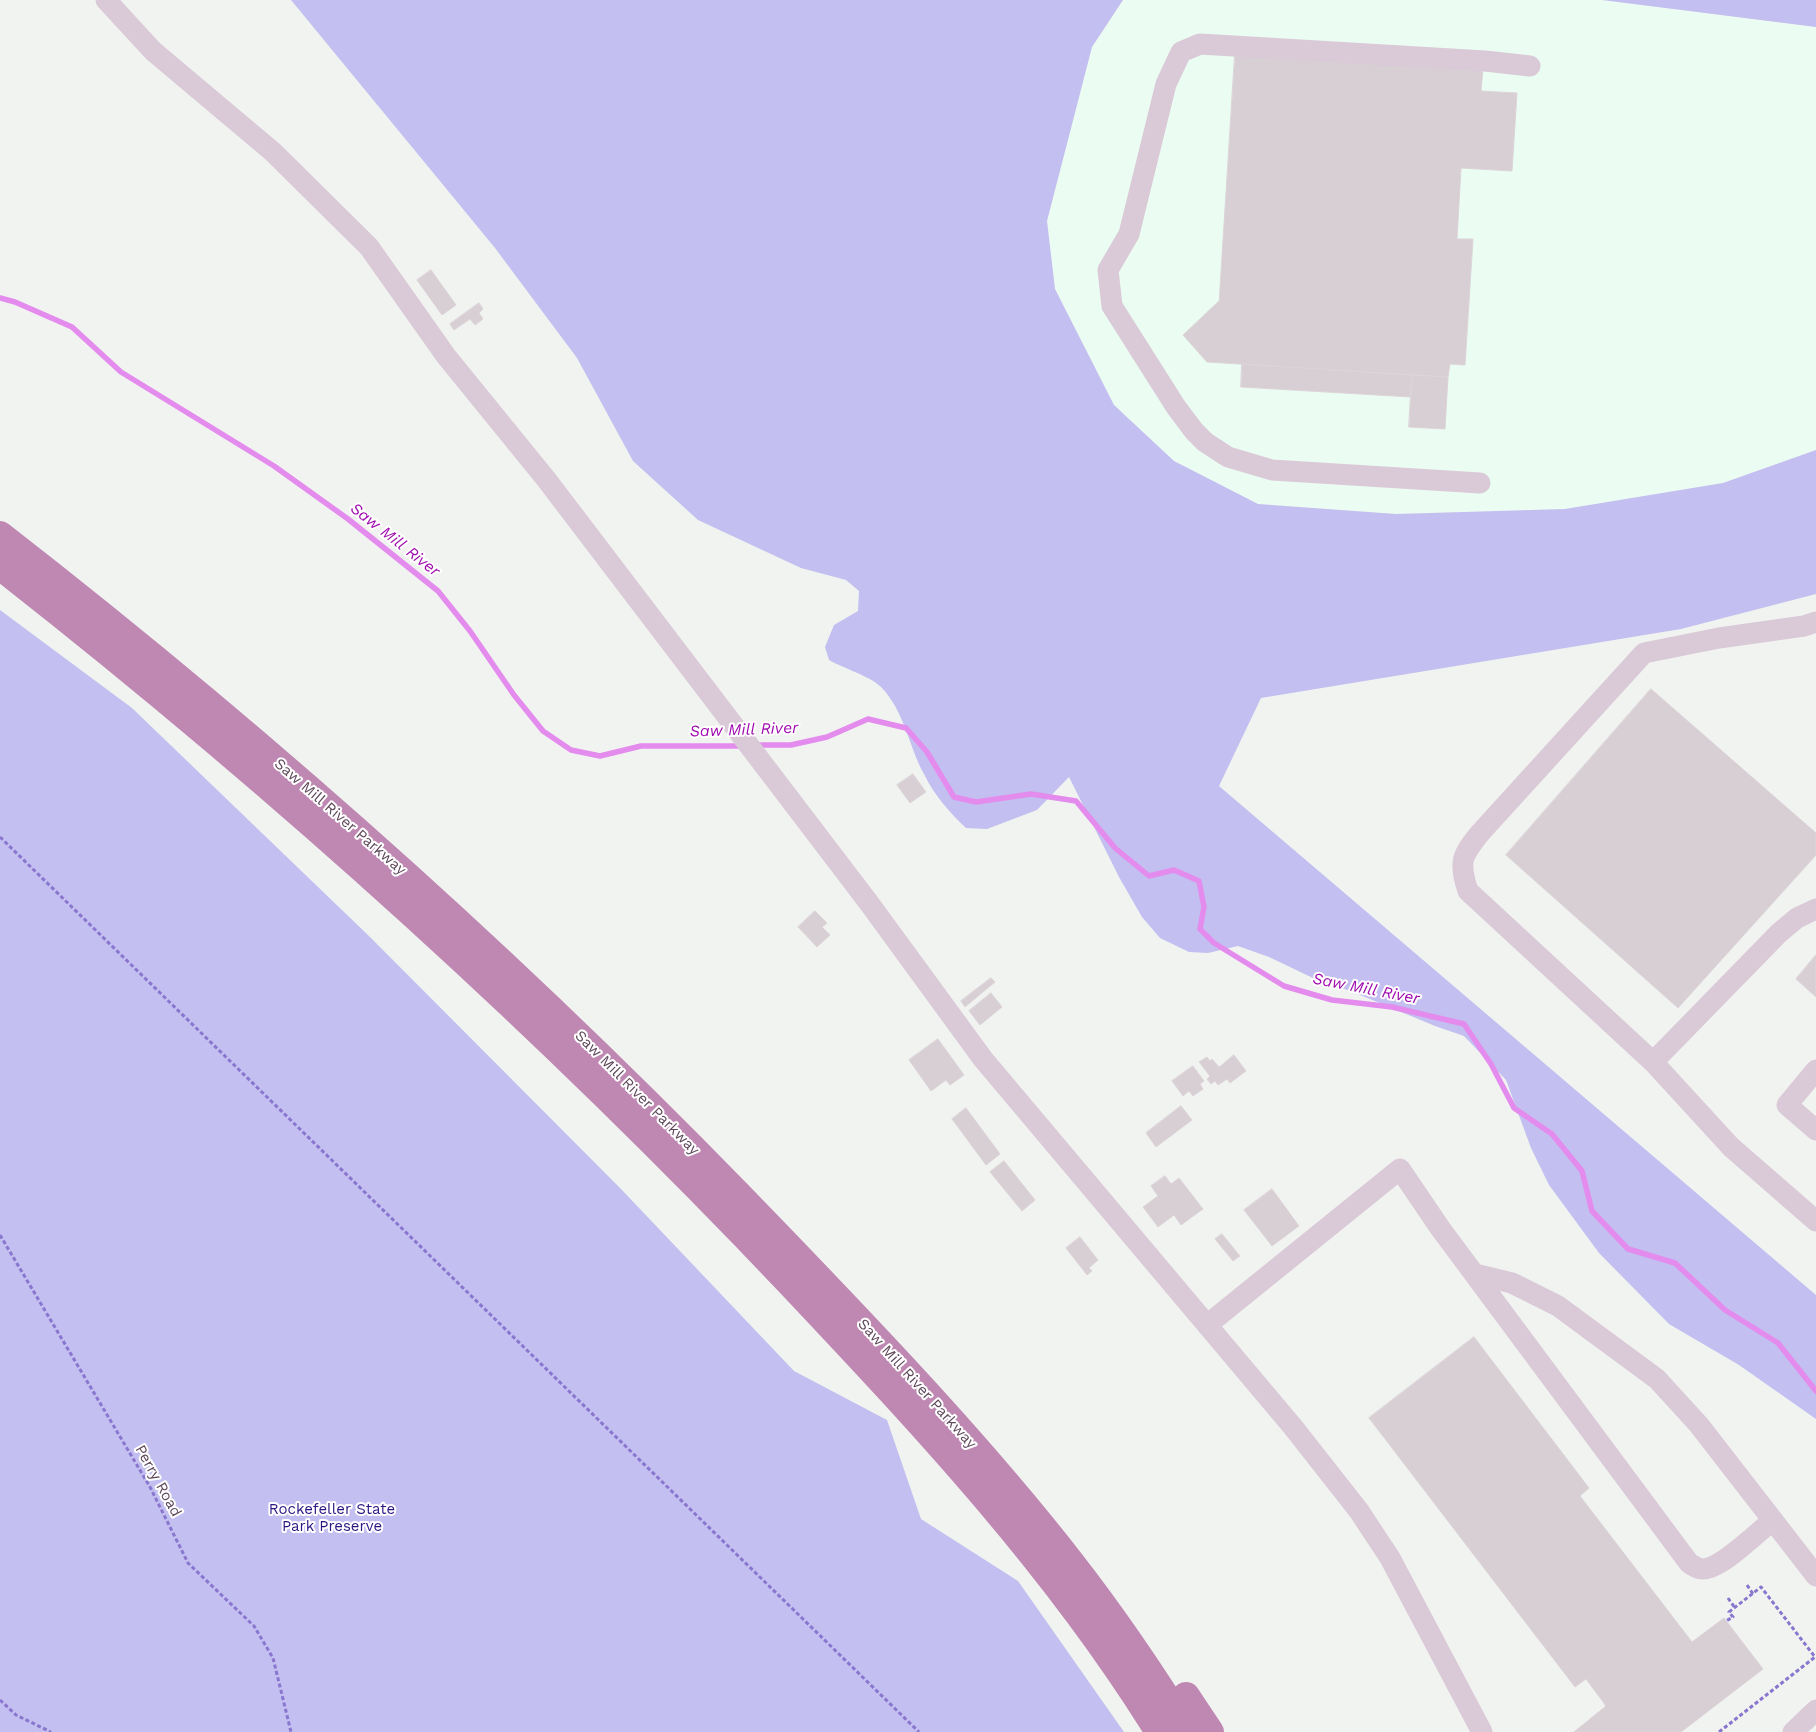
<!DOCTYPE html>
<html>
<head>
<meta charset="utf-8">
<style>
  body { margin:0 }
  canvas { display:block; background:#f1f3f0 }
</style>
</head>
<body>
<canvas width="1816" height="1732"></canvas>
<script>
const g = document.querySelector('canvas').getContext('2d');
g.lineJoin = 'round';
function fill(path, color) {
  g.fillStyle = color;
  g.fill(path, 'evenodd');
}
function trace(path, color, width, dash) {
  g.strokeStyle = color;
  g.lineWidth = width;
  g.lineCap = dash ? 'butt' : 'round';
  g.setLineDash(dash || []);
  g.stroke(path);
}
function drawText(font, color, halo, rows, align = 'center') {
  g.font = font + ' "Work Sans",sans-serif';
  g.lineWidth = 4;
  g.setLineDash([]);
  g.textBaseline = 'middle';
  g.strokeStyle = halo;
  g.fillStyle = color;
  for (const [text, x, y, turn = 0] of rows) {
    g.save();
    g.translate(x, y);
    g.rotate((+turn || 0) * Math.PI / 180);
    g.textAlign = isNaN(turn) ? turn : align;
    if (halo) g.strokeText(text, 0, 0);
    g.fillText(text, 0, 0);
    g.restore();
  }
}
const commercial = new Path2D(`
  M 1123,0 L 1602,0 L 1816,27 L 1816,450 L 1723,483 L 1565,509 L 1396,514 L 1258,504 L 1174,461 L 1114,406 L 1055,289 L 1047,221 L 1092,47 Z`);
const green = new Path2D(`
  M 291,0 L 1123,0 L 1092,47 L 1047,221 L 1055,289 L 1114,405 L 1174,461 L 1258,504 L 1396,514 L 1565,509 L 1723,483 L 1816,450 L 1816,594 L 1681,629 L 1261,698 L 1219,786 L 1816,1295 L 1816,1419 L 1739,1365 L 1669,1324 L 1599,1253 L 1549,1185 L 1531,1148 L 1506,1080 L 1464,1036 L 1435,1026 L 1353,992 L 1313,978 L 1269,957 L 1238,946 L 1208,953 L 1189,952 L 1160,938 L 1142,917 L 1119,877 L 1069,777 L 1037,810 L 987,829 L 966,828 C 950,813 934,795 924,774 C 908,745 905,711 880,686 C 869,676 843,668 829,660 L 825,647 L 834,625 L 858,611 L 859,591 L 846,580 L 801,568 L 698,520 L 633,461 L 577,358 L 495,248 Z
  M 1602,0 L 1816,0 L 1816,27 Z
  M 0,610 L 132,708 L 370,937 L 621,1189 L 794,1371 L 887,1420 L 921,1519 L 1018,1581 L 1124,1732 L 0,1732 Z`);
const stream = new Path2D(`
  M 0,298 L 15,302 L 72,327 L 121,372 L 274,466 L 348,519 L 438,591 L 470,631 L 514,695 L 543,731 L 571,750 L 600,756 L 641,746 L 743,746
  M 755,745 L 791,745 L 827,737 L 868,719 L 906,728 L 927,752 L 954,797 L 976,802 L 1031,794 L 1076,801 L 1115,848 L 1149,876 L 1174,870 L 1199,881 L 1204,907 L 1200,929 L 1214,943 L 1284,986 L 1332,1000 L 1392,1007 L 1464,1024 L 1491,1064 L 1514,1108 L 1552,1134 L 1582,1171 L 1592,1211 L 1628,1249 L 1675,1263 L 1725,1310 L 1778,1343 L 1816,1391`);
const building = new Path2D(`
  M 1235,54 L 1483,69 L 1481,91 L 1517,93 L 1512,171 L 1461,168 L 1457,239 L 1473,239 L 1465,365 L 1450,364 L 1448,377 L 1207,362 L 1183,335 L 1219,301 Z
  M 431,270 L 456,305 L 442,315 L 417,280 Z
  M 479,303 L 483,309 L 479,313 L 483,319 L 475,325 L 470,319 L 454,330 L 450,324 Z
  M 1242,364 L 1412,375 L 1411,397 L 1241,387 Z
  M 1412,375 L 1448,377 L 1445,429 L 1409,427 Z
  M 1651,689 L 1816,833 L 1816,855 L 1678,1008 L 1506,855 Z
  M 913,774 L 926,792 L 910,803 L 897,785 Z
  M 815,911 L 827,923 L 822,927 L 830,935 L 817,947 L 798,927 Z
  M 1816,955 L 1816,997 L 1796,979 Z
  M 991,978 L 995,982 L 965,1007 L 961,1001 Z
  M 991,993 L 1002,1007 L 980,1025 L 969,1011 Z
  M 938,1039 L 964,1075 L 950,1085 L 946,1080 L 931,1091 L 909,1060 Z
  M 1234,1055 L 1246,1071 L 1230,1083 L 1227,1079 L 1218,1085 L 1215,1081 L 1211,1084 L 1207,1079 L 1210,1076 L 1199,1062 L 1207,1057 L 1210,1061 L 1212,1059 L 1219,1067 Z
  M 1193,1066 L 1204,1081 L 1200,1084 L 1203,1089 L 1193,1096 L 1189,1091 L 1183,1096 L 1172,1081 Z
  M 1181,1106 L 1192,1120 L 1156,1147 L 1146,1133 Z
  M 966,1108 L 1000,1154 L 986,1165 L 952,1119 Z
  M 1004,1161 L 1035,1200 L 1022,1211 L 990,1172 Z
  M 1165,1176 L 1171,1184 L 1179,1178 L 1203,1209 L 1181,1225 L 1174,1215 L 1158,1227 L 1143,1207 L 1158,1196 L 1151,1186 Z
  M 1272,1189 L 1299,1226 L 1272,1246 L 1244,1210 Z
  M 1222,1234 L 1240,1256 L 1233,1261 L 1215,1239 Z
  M 1080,1237 L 1098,1260 L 1089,1268 L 1092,1271 L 1087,1275 L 1066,1248 Z
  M 1474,1337 L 1589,1488 L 1580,1496 L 1692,1642 L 1724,1618 L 1763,1669 L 1681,1732 L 1574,1732 L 1606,1706 L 1586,1679 L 1575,1687 L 1369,1418 Z`);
const path = new Path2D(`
  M 0,837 L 919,1732
  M 0,1235 L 150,1487 L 188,1563 L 254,1626 L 273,1658 L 291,1732
  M 1747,1585 L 1753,1594
  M 1728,1598 L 1735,1608
  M 0,1700 L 16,1715 L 51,1732
  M 1719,1732 L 1815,1657 L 1761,1587 L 1729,1612 L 1733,1617 L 1726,1621`);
const minor = new Path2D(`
  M 106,0 L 153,51 L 273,152 L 369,247 L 446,356 L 546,479 L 869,903 L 983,1059 L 1293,1427 L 1359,1511 L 1390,1558 L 1482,1732
  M 1480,483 L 1272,470 L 1228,457 L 1205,442 L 1194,431 L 1176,407 L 1112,306 L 1108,270 L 1129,234 L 1166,84 L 1181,52 L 1200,44 L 1485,61 L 1530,66
  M 1816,622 L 1804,626 L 1719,638 L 1644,653 L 1481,832 C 1462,855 1458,862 1468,891 L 1653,1062 L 1731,1147 L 1816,1221
  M 1653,1062 L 1779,933 L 1797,918 L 1816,909
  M 1816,1070 L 1787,1105 L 1816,1130
  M 1475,1274 L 1512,1283 L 1558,1306 L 1657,1379 L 1699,1425 L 1816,1576
  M 1207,1325 L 1400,1169 L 1440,1228 L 1689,1563 C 1694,1566 1697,1569 1703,1569 C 1721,1569 1758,1532 1773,1520
  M 1793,1732 L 1816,1710`);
const highway = new Path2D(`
  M 0,535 C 278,751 540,987 783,1241 C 883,1345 983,1450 1072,1564 C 1114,1618 1152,1674 1188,1732
  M 0,566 C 281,786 546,1026 791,1284 C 924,1425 1057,1567 1159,1732
  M 1186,1696 L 1210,1732`);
const streetNames = [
  ["Saw Mill River Parkway",340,817,41],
  ["Saw Mill River Parkway",637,1093,45],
  ["Saw Mill River Parkway",917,1384,48],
  ["Perry Road",158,1481,61]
];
const parkNames = [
  ["Rockefeller State",332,1510],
  ["Park Preserve",332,1527]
];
const waterNames = [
  ["Saw Mill River",395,540,38],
  ["Saw Mill River",744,730,-2],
  ["Saw Mill River",1366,989,11]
];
fill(commercial, '#ebfcf2');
fill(green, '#c3bff0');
trace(stream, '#e48ced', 5.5);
fill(building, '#d8cfd5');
trace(building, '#dcd4d9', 1);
trace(path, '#8976cf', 3, [4, 2.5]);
trace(minor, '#dacad7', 21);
trace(highway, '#bf88b3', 28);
drawText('15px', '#5e485a', '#fff', streetNames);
drawText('15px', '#2c1682', '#fff', parkNames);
drawText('italic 16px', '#9f0bae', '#fff', waterNames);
</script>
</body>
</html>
